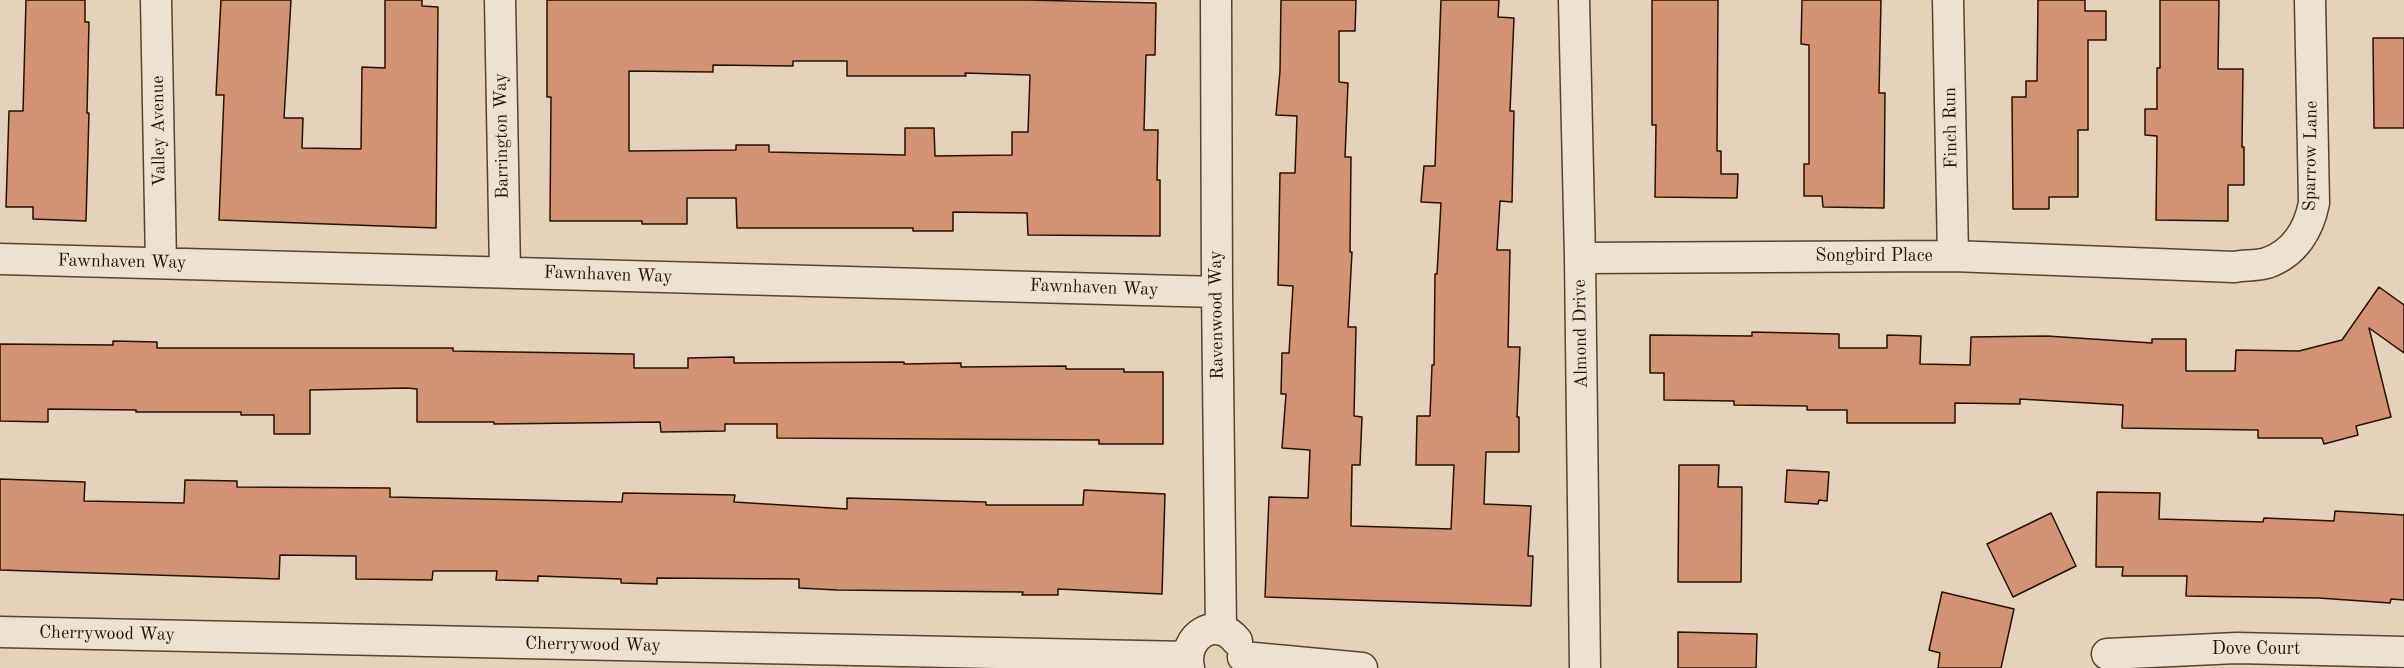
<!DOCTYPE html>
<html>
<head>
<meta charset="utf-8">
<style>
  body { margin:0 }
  canvas { display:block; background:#e4d3ba }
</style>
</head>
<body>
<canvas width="2404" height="668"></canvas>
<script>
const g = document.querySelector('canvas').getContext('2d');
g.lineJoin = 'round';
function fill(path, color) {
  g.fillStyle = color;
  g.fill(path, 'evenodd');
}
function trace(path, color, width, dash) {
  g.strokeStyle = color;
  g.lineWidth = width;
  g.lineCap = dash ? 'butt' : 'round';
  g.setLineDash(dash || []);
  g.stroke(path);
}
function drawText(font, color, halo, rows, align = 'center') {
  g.font = font + ' "Old Standard TT",serif';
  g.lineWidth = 4.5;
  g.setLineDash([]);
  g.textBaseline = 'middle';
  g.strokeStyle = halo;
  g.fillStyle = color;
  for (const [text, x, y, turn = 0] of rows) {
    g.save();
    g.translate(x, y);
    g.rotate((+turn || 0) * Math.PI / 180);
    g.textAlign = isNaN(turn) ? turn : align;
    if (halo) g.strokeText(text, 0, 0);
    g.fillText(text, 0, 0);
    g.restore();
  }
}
const building = new Path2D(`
  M 26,0 L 85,0 L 85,22 L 89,22 L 87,113 L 89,113 L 86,221 L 33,219 L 33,207 L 6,207 L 9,111 L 23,111 Z
  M 221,0 L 291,0 L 284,118 L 303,118 L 302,148 L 361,149 L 362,67 L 385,68 L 385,0 L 422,0 L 422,6 L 438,7 L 436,228 L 219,220 L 224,95 L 216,95 Z
  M 547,0 L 1027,0 L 1156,3 L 1155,55 L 1146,55 L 1144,130 L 1158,130 L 1157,180 L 1160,180 L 1160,236 L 1028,235 L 1027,213 L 953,212 L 953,231 L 913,231 L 913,228 L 737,228 L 736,198 L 687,198 L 687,224 L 642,224 L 642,221 L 550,221 L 551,97 L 547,97 ZM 793,61 L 847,61 L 847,76 L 966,76 L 965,73 L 1030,75 L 1028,132 L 1012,132 L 1012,155 L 935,156 L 934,128 L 905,128 L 905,155 L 769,152 L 769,145 L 736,145 L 736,150 L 629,151 L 629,71 L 713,72 L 713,65 L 793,66 Z
  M 1281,0 L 1356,0 L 1355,31 L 1339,31 L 1339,82 L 1348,83 L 1345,157 L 1351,157 L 1350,252 L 1352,252 L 1348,327 L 1356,327 L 1354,416 L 1362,417 L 1360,465 L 1352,465 L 1351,526 L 1451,529 L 1454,465 L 1416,465 L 1417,416 L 1430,416 L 1432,365 L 1434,365 L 1435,274 L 1437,274 L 1441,203 L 1421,202 L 1424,166 L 1435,166 L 1441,0 L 1499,0 L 1498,17 L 1514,18 L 1510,111 L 1514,111 L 1512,202 L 1500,201 L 1497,250 L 1510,250 L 1508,347 L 1520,347 L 1517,417 L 1519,417 L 1519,452 L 1486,452 L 1484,504 L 1531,506 L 1528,556 L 1533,556 L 1531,606 L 1265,597 L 1269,497 L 1308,498 L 1310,450 L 1282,448 L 1286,394 L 1281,394 L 1282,353 L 1289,353 L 1293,286 L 1278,285 L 1280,173 L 1295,173 L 1297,116 L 1276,115 L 1280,71 Z
  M 1652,0 L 1718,0 L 1717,151 L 1721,151 L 1721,174 L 1738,174 L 1737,198 L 1655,197 L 1656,125 L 1652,125 Z
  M 1802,0 L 1881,0 L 1879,93 L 1885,93 L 1884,208 L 1823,207 L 1822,196 L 1804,196 L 1804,164 L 1809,164 L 1809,45 L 1801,44 Z
  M 2038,0 L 2085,0 L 2085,11 L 2106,11 L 2106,40 L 2088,40 L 2088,130 L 2078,130 L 2078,197 L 2049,197 L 2049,209 L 2013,209 L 2012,97 L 2026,97 L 2026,81 L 2037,81 Z
  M 2160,0 L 2219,0 L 2218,69 L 2243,69 L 2242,147 L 2244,147 L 2244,185 L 2228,185 L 2228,221 L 2156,220 L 2157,136 L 2145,135 L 2145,109 L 2157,109 L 2157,68 L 2160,68 Z
  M 2373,38 L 2404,38 L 2404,128 L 2374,128 Z
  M 2379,287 L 2404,305 L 2404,353 L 2369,328 L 2391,417 L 2356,426 L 2358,435 L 2324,444 L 2322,438 L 2258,438 L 2258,430 L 2122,428 L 2123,405 L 2020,399 L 2020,404 L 1955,403 L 1955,423 L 1847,423 L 1847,410 L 1807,410 L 1807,406 L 1734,405 L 1734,401 L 1664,400 L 1664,373 L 1650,373 L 1650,335 L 1752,336 L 1752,332 L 1839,334 L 1839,348 L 1887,348 L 1887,335 L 1921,336 L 1920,364 L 1970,365 L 1971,337 L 2047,336 L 2152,343 L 2152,339 L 2186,339 L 2186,371 L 2235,371 L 2236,350 L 2299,351 L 2342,340 Z
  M 113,341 L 157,342 L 157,348 L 453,348 L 453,351 L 634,354 L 634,368 L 688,368 L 688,358 L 734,357 L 734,363 L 904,362 L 904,364 L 961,363 L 961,367 L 1066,366 L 1066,369 L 1124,369 L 1124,372 L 1163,372 L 1163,444 L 1099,444 L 1099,440 L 777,438 L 777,424 L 725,424 L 725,431 L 661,432 L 660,422 L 494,424 L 494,422 L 417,422 L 417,389 L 407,388 L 310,390 L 310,434 L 274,434 L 274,415 L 241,415 L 241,412 L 136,412 L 136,410 L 48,409 L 48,422 L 0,421 L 0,344 L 113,345 Z
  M 1679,465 L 1719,465 L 1718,487 L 1742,487 L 1741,582 L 1678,582 Z
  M 1787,470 L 1829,472 L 1827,501 L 1819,500 L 1818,504 L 1785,502 Z
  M 0,479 L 85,482 L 84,501 L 184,503 L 185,480 L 237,481 L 237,487 L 390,488 L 390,497 L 622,502 L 623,493 L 735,495 L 734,502 L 847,509 L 847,498 L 986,502 L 986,505 L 1083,505 L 1084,490 L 1165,494 L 1162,594 L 1058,589 L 1058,595 L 1022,595 L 1023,592 L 837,590 L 799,588 L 799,579 L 657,578 L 657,584 L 621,583 L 621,579 L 538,576 L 538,581 L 496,580 L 497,571 L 433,571 L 432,580 L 356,579 L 356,556 L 280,555 L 279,579 L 0,570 Z
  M 2097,492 L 2160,493 L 2159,519 L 2263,522 L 2264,518 L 2334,521 L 2335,511 L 2404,515 L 2404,600 L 2391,599 L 2390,603 L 2319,598 L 2186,596 L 2187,576 L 2122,576 L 2123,567 L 2096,567 Z
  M 2051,513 L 2076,566 L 2013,597 L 1987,544 Z
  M 1942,592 L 2014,609 L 2001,668 L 1938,668 L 1940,653 L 1929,650 Z
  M 1678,632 L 1757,634 L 1756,668 L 1678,668 Z`);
const street = new Path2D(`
  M 156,0 L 161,263
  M 500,0 L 505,272
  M 1216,0 L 1217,292 L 1221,630
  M 1574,0 L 1580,258 L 1585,668
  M 1948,0 L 1953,256
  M 1580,258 L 1953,256 L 2234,267 C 2245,265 2257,266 2267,263 C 2295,253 2309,229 2314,203 L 2310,0
  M 0,259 L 1217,292
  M 0,632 L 1187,657
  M 2107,654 L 2237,648 L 2404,652
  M 1243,657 L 1362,668
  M 1189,668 C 1182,635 1217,615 1237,641`);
const streetNames = [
  ["Finch Run",1951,128,-91],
  ["Valley Avenue",159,131,-91],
  ["Barrington Way",502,136,-91],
  ["Sparrow Lane",2311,156,-89],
  ["Songbird Place",1874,256],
  ["Fawnhaven Way",122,262,1],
  ["Fawnhaven Way",608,275,2],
  ["Fawnhaven Way",1094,288,2],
  ["Ravenwood Way",1217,315,-91],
  ["Almond Drive",1581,334,-91],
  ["Cherrywood Way",107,634,1],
  ["Cherrywood Way",593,645,1],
  ["Dove Court",2256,649]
];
fill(building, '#d29375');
trace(building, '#261100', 1.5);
trace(street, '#56422e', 33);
trace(street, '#ede2d2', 30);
drawText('18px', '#261100', '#ede2d2', streetNames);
</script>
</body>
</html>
